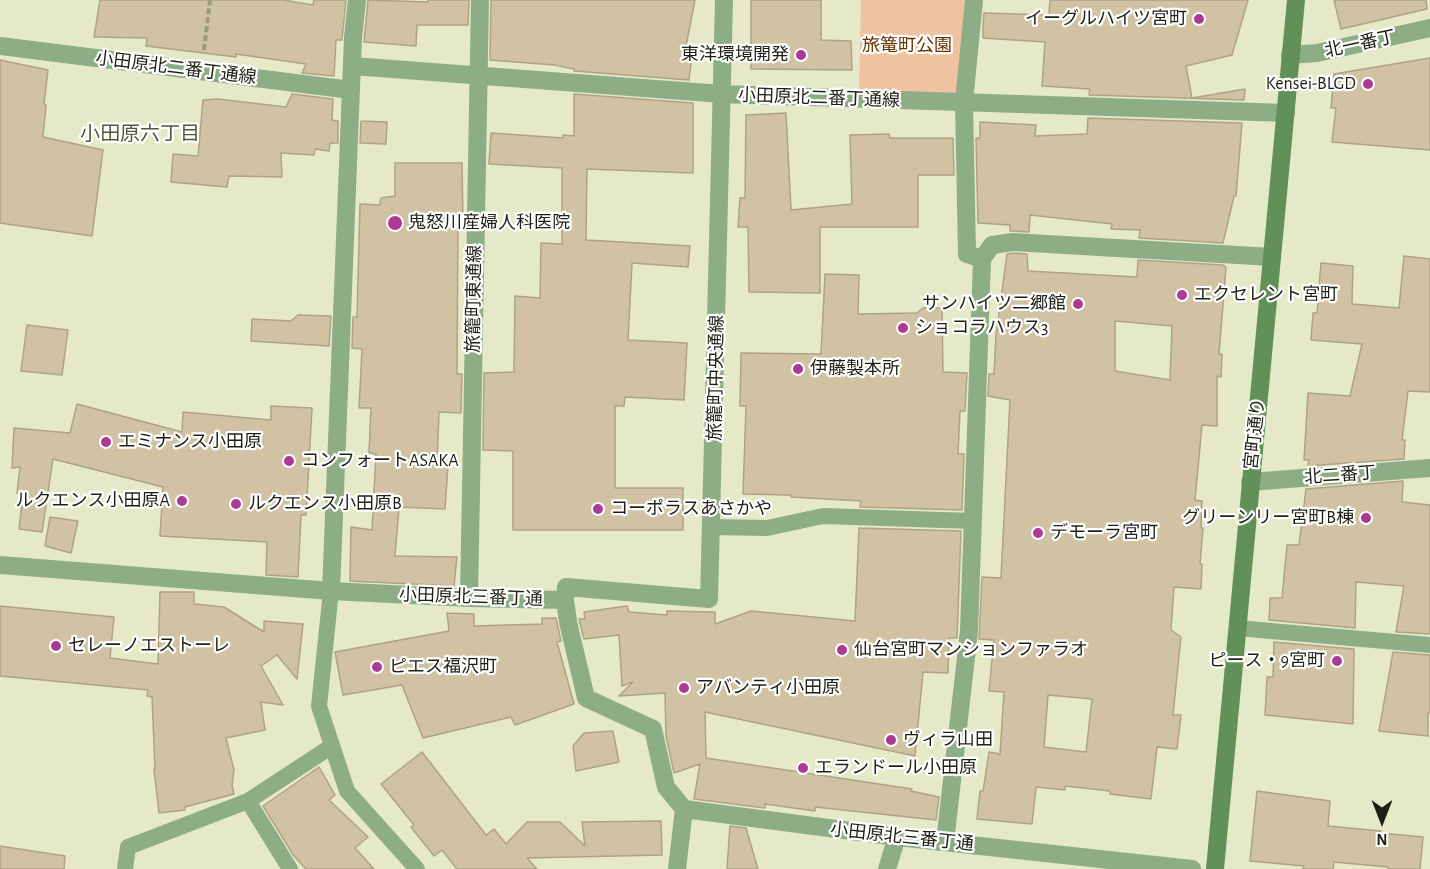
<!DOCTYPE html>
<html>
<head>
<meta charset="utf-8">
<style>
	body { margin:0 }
	#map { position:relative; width:1430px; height:869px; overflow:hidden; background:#e5e9c8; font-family:"Alegreya Sans",sans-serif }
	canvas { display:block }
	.north { position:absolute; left:1352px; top:791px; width:60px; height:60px; -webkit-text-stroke:4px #fff; paint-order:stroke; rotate:180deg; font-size:16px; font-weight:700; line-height:24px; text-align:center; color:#1f2014 }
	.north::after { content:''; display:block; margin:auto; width:21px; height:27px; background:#1f2014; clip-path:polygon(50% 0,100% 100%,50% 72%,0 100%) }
</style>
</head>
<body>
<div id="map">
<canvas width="1430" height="869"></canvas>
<div class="north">N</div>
</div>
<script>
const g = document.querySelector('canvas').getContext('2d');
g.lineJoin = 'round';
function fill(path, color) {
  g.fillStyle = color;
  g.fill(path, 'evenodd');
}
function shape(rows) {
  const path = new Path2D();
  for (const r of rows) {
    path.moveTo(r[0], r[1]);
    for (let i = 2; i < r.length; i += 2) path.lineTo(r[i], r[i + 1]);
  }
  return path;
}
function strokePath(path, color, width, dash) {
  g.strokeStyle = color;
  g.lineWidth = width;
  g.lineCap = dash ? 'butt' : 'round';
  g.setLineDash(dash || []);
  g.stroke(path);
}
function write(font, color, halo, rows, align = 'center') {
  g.font = font + ' "Alegreya Sans","Noto Sans JP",sans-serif';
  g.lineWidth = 4.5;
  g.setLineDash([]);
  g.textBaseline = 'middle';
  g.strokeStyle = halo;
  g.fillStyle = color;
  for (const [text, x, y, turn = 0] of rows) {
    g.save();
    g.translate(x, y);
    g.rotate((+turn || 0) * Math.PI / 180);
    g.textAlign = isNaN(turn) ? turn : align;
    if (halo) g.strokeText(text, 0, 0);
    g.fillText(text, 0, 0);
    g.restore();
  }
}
fill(shape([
	[861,0,967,0,961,94,859,91]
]), '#efc2a1');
const building = shape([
	[100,0,283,0,313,5,314,0,346,0,342,40,336,40,334,76,302,73,306,64,236,54,236,57,146,46,147,38,94,37,100,0],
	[368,0,428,2,428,0,469,0,468,25,417,25,416,46,364,42,368,0],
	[491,0,695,0,686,46,693,47,689,80,574,71,574,69,554,65,490,60,491,0],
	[751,0,821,0,821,40,851,41,852,70,751,69,751,0],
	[1050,0,1248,0,1232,55,1186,66,1192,98,1245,89,1244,100,1089,95,1090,89,1042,86,1045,42,983,38,983,25,984,13,1049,15,1050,0],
	[1334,0,1426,0,1427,9,1341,29,1334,0],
	[1430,58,1430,150,1332,142,1336,108,1331,108,1334,74,1430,58],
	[0,60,48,70,44,104,46,105,43,137,103,150,92,236,0,223,0,60],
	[292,94,333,99,332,120,338,121,338,143,330,143,329,151,315,149,314,155,281,153,282,177,229,176,227,187,171,182,173,154,198,156,203,100,218,99,286,107,292,94],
	[574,94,693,103,693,173,587,169,586,240,690,246,688,267,632,263,628,340,687,343,684,400,625,397,624,406,615,406,615,488,683,488,683,530,513,530,513,451,483,450,484,373,514,372,515,296,540,298,541,243,562,244,562,168,489,164,491,133,563,138,563,135,574,136,574,94],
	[786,113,791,210,852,204,850,135,889,134,890,138,953,138,954,175,918,175,918,227,820,227,820,293,749,292,748,227,738,227,740,198,745,198,746,115,786,113],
	[1088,118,1242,123,1236,196,1234,196,1223,243,1139,238,1140,230,1111,229,1112,224,1030,215,1029,232,1010,231,1010,225,978,223,976,138,980,138,980,122,1036,125,1035,136,1087,134,1088,118],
	[361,121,387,122,386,144,360,143,361,121],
	[395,163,462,163,463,223,458,223,457,374,462,374,461,413,439,412,437,464,448,465,445,509,399,507,395,556,457,557,454,586,350,581,351,527,372,530,376,454,369,453,371,408,359,408,362,349,352,348,353,317,357,317,360,204,380,205,381,198,395,196,395,163],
	[1013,253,1027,254,1028,271,1137,277,1138,260,1223,265,1226,267,1219,354,1222,354,1221,377,1217,376,1217,426,1202,425,1195,500,1202,501,1201,528,1203,528,1200,564,1202,564,1201,589,1174,587,1171,630,1181,637,1173,715,1181,715,1177,749,1157,747,1151,799,1110,794,1110,791,1065,786,1065,790,1036,787,1032,824,977,819,980,791,983,791,989,752,1000,754,1004,692,989,691,994,640,979,639,982,577,1001,578,1010,400,988,396,989,374,994,374,996,335,1007,254,1013,253],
	[1115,321,1172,326,1170,380,1115,371,1115,321],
	[1048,695,1092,699,1086,752,1044,747,1048,695],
	[1404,256,1430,259,1430,392,1408,391,1402,440,1405,440,1404,459,1308,466,1309,460,1304,460,1308,393,1350,396,1362,344,1311,340,1313,313,1317,313,1321,263,1353,266,1352,304,1399,308,1404,256],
	[825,274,859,275,858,314,917,313,923,308,942,308,943,372,967,373,965,411,960,411,958,454,964,454,962,510,860,507,861,501,791,497,791,495,743,494,746,406,740,406,741,353,821,354,825,274],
	[298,315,331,316,329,346,251,341,252,319,291,321,298,315],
	[27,325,68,330,62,375,21,371,27,325],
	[77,404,182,432,183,412,271,420,271,406,312,408,306,515,301,515,298,577,266,575,267,542,160,536,163,487,53,459,42,532,19,529,23,495,17,493,20,467,12,468,14,428,70,433,77,404],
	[1403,481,1402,502,1430,505,1430,634,1396,632,1404,586,1356,582,1355,628,1269,620,1270,598,1282,598,1287,545,1299,545,1306,489,1403,481],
	[50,517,78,521,71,553,45,546,50,517],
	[859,528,961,531,957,638,949,638,948,673,923,672,915,756,705,712,706,758,912,789,911,791,939,797,936,820,815,807,815,811,765,804,765,808,694,799,700,764,674,773,666,736,665,693,619,696,633,682,622,686,619,635,584,639,579,619,585,619,584,612,627,606,629,612,667,615,667,611,715,612,715,624,751,611,855,621,859,528],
	[160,592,194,592,194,604,224,607,264,632,264,621,303,624,297,679,277,655,261,666,283,705,261,702,265,730,226,738,234,770,232,785,234,794,185,807,185,810,159,813,154,769,155,769,152,697,147,696,148,690,0,676,0,606,114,617,110,658,158,664,160,592],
	[447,613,474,614,474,626,542,624,542,618,556,618,561,641,557,642,574,704,515,725,511,717,423,738,402,685,343,695,335,652,449,631,447,613],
	[1274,642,1354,649,1353,724,1265,715,1267,677,1273,677,1274,642],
	[1393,652,1430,655,1430,713,1428,713,1428,736,1379,731,1393,652],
	[613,731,619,762,576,771,573,746,584,733,613,731],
	[422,752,486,835,494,829,506,844,527,822,560,822,585,846,582,822,661,821,662,855,527,858,537,869,457,869,442,850,434,856,411,827,414,825,381,784,422,752],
	[319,767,335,795,329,800,368,837,355,848,374,869,306,869,294,856,263,806,319,767],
	[1257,791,1330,801,1328,826,1381,831,1380,833,1423,837,1420,869,1388,869,1388,867,1334,862,1333,869,1303,869,1304,866,1250,861,1257,791],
	[730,826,746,828,758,869,727,869,730,826],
	[0,846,65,856,64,869,0,869,0,846]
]);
fill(building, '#d0c2a3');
strokePath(building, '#b0a284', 1.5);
strokePath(shape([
	[204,50,210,0]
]), '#999c83', 4, [6, 3]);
strokePath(shape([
	[712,527,767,528,823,516,973,521],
	[331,591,319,706,347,791,417,869],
	[1237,628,1430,645],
	[248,801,290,869],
	[125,869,128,847,248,801,332,746]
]), '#8dad87', 16);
strokePath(shape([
	[724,0,709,599,566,587,565,600,568,622,586,698,653,729,666,787,684,809,897,837,1192,869],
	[974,0,964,102,967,254,982,259],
	[0,46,351,90],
	[1290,55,1317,53,1430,28],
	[353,66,722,94,1286,113],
	[1250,482,1430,468],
	[0,565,331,591,469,598,565,600],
	[331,591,353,38,357,0],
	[469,598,480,0],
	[945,842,969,631,982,259,992,245,1013,242,1272,257],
	[677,869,684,809],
	[887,869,897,837]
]), '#8dad87', 18);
strokePath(shape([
	[1215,869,1296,0]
]), '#619058', 18);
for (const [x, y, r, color] of [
	[1199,19,6,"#ac3a95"],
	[801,55,6,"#ac3a95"],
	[1368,84,6,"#ac3a95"],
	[395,223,8,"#ac3a95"],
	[1182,295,6,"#ac3a95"],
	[1078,304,6,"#ac3a95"],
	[903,328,6,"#ac3a95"],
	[798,369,6,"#ac3a95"],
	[106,442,6,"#ac3a95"],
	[289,461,6,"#ac3a95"],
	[182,501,6,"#ac3a95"],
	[236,504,6,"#ac3a95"],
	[598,509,6,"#ac3a95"],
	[1366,518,6,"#ac3a95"],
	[1038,533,6,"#ac3a95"],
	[56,646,6,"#ac3a95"],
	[842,650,6,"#ac3a95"],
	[1337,661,6,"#ac3a95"],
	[377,667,6,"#ac3a95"],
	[684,688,6,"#ac3a95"],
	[891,740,6,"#ac3a95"],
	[803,768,6,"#ac3a95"]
]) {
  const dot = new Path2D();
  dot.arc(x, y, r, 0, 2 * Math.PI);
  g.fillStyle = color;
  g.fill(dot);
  strokePath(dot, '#fff', 2);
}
write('18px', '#1f2014', '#fff', [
	["イーグルハイツ宮町",1187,19,"right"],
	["東洋環境開発",789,55,"right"],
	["Kensei-BLGD",1356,84,"right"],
	["鬼怒川産婦人科医院",408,223],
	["エクセレント宮町",1194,295],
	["サンハイツ二郷館",1066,304,"right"],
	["ショコラハウス3",915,328],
	["伊藤製本所",810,369],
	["エミナンス小田原",118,442],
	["コンフォートASAKA",301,461],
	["ルクエンス小田原A",170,501,"right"],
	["ルクエンス小田原B",248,504],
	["コーポラスあさかや",610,509],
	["グリーンリー宮町B棟",1354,518,"right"],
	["デモーラ宮町",1050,533],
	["セレーノエストーレ",68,646],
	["仙台宮町マンションファラオ",854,650],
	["ピース・9宮町",1325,661,"right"],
	["ピエス福沢町",389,667],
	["アバンティ小田原",696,688],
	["ヴィラ山田",903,740],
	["エランドール小田原",815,768]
], 'left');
write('18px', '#1f2014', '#fff', [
	["北一番丁",1360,44,-12],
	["小田原北二番丁通線",176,68,7],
	["小田原北二番丁通線",819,98,2],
	["旅籠町東通線",474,299,-89],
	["旅籠町中央通線",716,378,-89],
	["宮町通り",1255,434,-84],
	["北二番丁",1340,475,-4],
	["小田原北三番丁通",471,597,2],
	["小田原北三番丁通",902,837,6]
]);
write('18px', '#643300', '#fff', [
	["旅篭町公園",907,46]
]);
write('20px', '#54573a', '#fff', [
	["小田原六丁目",140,134]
]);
</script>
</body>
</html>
